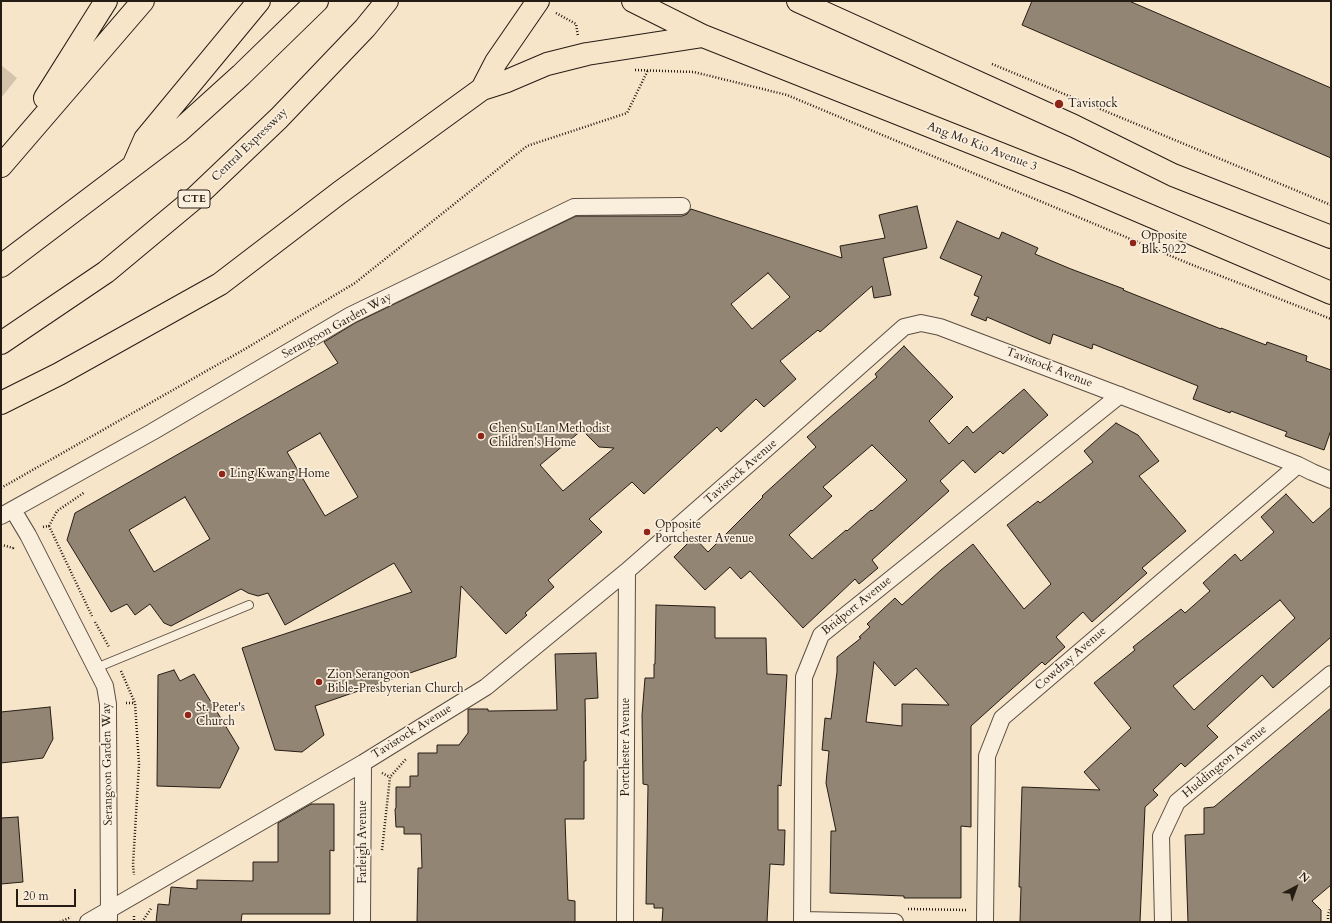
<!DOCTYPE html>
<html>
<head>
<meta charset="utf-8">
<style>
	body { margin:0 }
	#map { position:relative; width:1332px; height:923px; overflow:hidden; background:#f7e5ca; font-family:Cardo,serif }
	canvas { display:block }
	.frame { position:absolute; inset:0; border:2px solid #251c14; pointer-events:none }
	.north { position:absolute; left:1276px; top:867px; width:40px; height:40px; -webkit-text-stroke:3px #faeedd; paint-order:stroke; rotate:41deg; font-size:11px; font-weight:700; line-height:16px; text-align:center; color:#251c14 }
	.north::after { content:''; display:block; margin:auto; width:14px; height:18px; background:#251c14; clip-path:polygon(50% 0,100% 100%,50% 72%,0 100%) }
	.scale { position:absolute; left:16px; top:889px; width:60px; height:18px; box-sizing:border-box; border:2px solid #251c14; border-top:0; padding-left:5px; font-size:12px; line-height:14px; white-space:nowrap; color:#251c14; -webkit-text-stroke:3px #faeedd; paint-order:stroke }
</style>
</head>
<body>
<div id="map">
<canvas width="1332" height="923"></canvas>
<div class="frame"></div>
<div class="north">N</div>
<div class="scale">20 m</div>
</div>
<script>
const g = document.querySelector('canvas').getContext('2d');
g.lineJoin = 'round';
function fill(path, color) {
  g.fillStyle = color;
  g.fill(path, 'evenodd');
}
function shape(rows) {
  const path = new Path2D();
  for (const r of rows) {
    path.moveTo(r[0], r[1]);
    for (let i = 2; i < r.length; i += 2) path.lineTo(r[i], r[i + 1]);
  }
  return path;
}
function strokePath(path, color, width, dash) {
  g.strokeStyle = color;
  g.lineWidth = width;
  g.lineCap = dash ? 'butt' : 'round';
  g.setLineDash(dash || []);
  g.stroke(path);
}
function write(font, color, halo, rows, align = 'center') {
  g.font = font + ' Cardo,serif';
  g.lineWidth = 3.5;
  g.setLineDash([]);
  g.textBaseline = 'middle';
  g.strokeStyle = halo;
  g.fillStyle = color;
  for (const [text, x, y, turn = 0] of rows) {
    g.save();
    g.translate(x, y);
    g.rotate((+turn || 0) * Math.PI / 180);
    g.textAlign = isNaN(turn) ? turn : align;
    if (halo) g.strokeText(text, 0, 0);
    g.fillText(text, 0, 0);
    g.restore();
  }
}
fill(shape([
	[1,65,17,78,1,98]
]), '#d3c3ab');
const building = shape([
	[1032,1,1129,1,1331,88,1331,158,1022,25,1032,1],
	[917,206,927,248,883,258,891,295,874,298,872,286,820,332,818,330,780,361,796,379,764,407,756,399,721,432,717,427,644,494,632,482,589,519,602,532,548,580,554,587,525,613,527,615,506,634,461,586,456,657,315,706,324,735,302,752,275,750,242,648,412,592,394,563,285,625,268,593,258,596,248,593,241,589,171,626,164,623,150,604,135,615,127,604,111,612,67,540,75,513,338,363,324,342,355,323,576,216,682,216,687,214,691,209,842,258,840,246,885,238,879,215,917,206],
	[768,273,790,297,752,329,731,304,768,273],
	[582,430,599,447,614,448,563,491,540,465,582,430],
	[320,433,358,497,325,516,287,452,320,433],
	[185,497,210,539,154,572,129,530,185,497],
	[957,221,999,239,1002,232,1038,248,1035,254,1071,269,1124,289,1123,290,1221,329,1221,328,1266,345,1267,342,1307,356,1306,361,1331,370,1331,430,1324,450,1285,436,1287,432,1231,411,1230,413,1193,399,1198,386,1093,344,1092,349,1053,334,1050,344,987,317,986,321,971,315,979,297,974,295,982,276,940,258,957,221],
	[904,346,953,397,929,421,949,444,967,426,973,433,1024,389,1048,415,1003,454,1000,451,975,473,963,460,940,481,949,491,872,560,878,568,859,584,855,579,803,628,750,571,741,579,730,567,705,590,674,557,694,537,708,552,763,497,762,496,816,447,807,437,877,377,875,374,904,346],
	[872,445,907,480,872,511,871,510,847,531,846,530,812,559,789,535,832,496,823,487,872,445],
	[1116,423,1138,435,1159,461,1139,476,1186,531,1142,568,1147,573,1092,622,1083,612,1056,637,1065,647,1045,665,1042,662,971,726,971,827,961,826,961,898,904,898,904,896,830,893,831,831,836,831,826,783,829,751,822,750,825,718,831,719,837,672,837,657,861,638,859,637,870,627,867,624,895,598,902,605,941,570,973,544,1024,609,1051,584,1007,525,1038,501,1040,503,1093,462,1084,451,1116,423],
	[874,662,895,686,916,668,949,705,902,704,902,726,866,722,874,662],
	[1286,494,1313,523,1331,507,1331,637,1273,688,1262,675,1207,726,1218,737,1185,767,1181,763,1153,790,1158,795,1145,807,1140,922,1020,922,1021,887,1019,887,1022,787,1100,790,1084,772,1131,728,1094,683,1135,650,1133,647,1181,609,1185,613,1210,591,1203,583,1235,554,1241,561,1274,532,1261,517,1286,494],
	[1280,600,1295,618,1194,710,1173,686,1280,600],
	[656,605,715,607,715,638,766,638,767,674,787,675,781,786,778,785,778,830,785,830,784,865,770,864,767,922,662,922,663,908,654,908,654,904,646,904,648,785,643,784,642,715,645,678,654,678,654,664,655,664,656,605],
	[596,653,598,698,585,699,586,761,584,761,584,819,565,819,568,900,575,901,575,922,417,922,418,868,422,868,421,834,404,834,404,827,396,827,395,809,396,808,396,787,410,787,410,776,418,776,418,753,437,753,437,745,459,745,468,733,468,709,488,709,488,711,557,710,555,654,596,653],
	[174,670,180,681,194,674,239,748,220,788,157,786,158,675,174,670],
	[50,707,53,739,43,758,1,763,1,712,50,707],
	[1331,708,1331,885,1312,901,1321,910,1321,922,1188,922,1185,835,1204,834,1204,808,1214,807,1331,708],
	[311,804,334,804,334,851,330,850,330,914,242,914,241,922,156,922,158,904,169,905,171,887,197,889,197,880,253,881,253,862,278,862,278,823,311,804],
	[18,817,23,882,1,884,1,818,18,817]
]);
fill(building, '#928573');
strokePath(building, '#251c14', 1);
const lane = shape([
	[96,668,249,605]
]);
const street = shape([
	[13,510,28,535,105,686,108,704,109,919],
	[1,516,152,432,351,315,574,207,682,206],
	[802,920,895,922],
	[88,922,363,763,486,687,627,571,773,443,904,327,921,323,940,327,1132,400,1298,465,1312,472,1331,480],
	[362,922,363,763],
	[625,922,627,571],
	[802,922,804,677,821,635,1120,395],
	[985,922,987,756,1002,718,1298,465],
	[1163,922,1161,836,1177,802,1331,674]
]);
const highway = shape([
	[633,1,703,36,1071,182,1331,293],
	[798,1,1074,126,1173,175,1331,237],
	[482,89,496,62,538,1],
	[45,98,106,1],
	[134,164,145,139,259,1],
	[1,166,143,1],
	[1,266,178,132,241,75,317,1],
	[1,343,106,272,196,197,279,118,365,28,387,1],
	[1,403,59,374,220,284,339,193,482,89,507,81,547,64,587,54,703,36]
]);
strokePath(lane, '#5a4e42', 10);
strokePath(street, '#5a4e42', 18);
strokePath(highway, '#251c14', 24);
strokePath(shape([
	[556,13,576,24,578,36],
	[992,64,1331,205],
	[635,70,694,72,787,95,1190,264,1331,319],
	[1,488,245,349,355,283,527,146,627,113,648,70],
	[49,526,92,616],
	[43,527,49,526,57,511,85,492],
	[1,545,2,545,13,548,13,546],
	[95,622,109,647],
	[121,671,135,703,139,764,133,865,134,875],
	[126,703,135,703],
	[382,773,390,777],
	[382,850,390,777,406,759],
	[908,909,967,910],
	[134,916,134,922],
	[60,922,71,917],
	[142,922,152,907],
	[1328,922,1328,914,1331,907]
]), '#251c14', 2.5, [1, 2]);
strokePath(lane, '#faeedd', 8);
strokePath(street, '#faeedd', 16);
strokePath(highway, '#f7e5ca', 22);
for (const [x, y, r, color] of [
	[1059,104,5,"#8f2418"],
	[1133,243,4,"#8f2418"],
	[481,436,4,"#8f2418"],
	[222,474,4,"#8f2418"],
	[647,532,4,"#8f2418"],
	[319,682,4,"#8f2418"],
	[188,715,4,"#8f2418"]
]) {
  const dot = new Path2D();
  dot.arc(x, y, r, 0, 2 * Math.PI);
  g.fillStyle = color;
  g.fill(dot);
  strokePath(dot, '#faeedd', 1.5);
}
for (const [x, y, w] of [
	[194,199,32]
]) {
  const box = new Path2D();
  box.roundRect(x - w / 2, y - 9, w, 18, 3);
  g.fillStyle = '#faeedd';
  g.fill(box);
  strokePath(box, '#251c14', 1);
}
write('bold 11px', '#251c14', null, [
	["CTE",194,199]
]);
write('12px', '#251c14', '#faeedd', [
	["Tavistock",1068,104],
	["Opposite",1141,236],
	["Blk 5022",1141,250],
	["Chen Su Lan Methodist",489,429],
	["Children's Home",489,443],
	["Ling Kwang Home",230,474],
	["Opposite",655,525],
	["Portchester Avenue",655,539],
	["Zion Serangoon",327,675],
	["Bible-Presbyterian Church",327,689],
	["St. Peter's",196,708],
	["Church",196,722]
], 'left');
write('12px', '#251c14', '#faeedd', [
	["Central Expressway",250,145,-44],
	["Ang Mo Kio Avenue 3",982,147,21],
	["Serangoon Garden Way",337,326,-29],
	["Tavistock Avenue",1049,368,21],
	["Tavistock Avenue",741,472,-41],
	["Bridport Avenue",857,606,-39],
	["Cowdray Avenue",1071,659,-41],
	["Tavistock Avenue",412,732,-32],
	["Portchester Avenue",626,747,-90],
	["Huddington Avenue",1225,762,-40],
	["Serangoon Garden Way",108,764,-91],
	["Farleigh Avenue",363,842,-90]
]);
</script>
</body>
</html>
